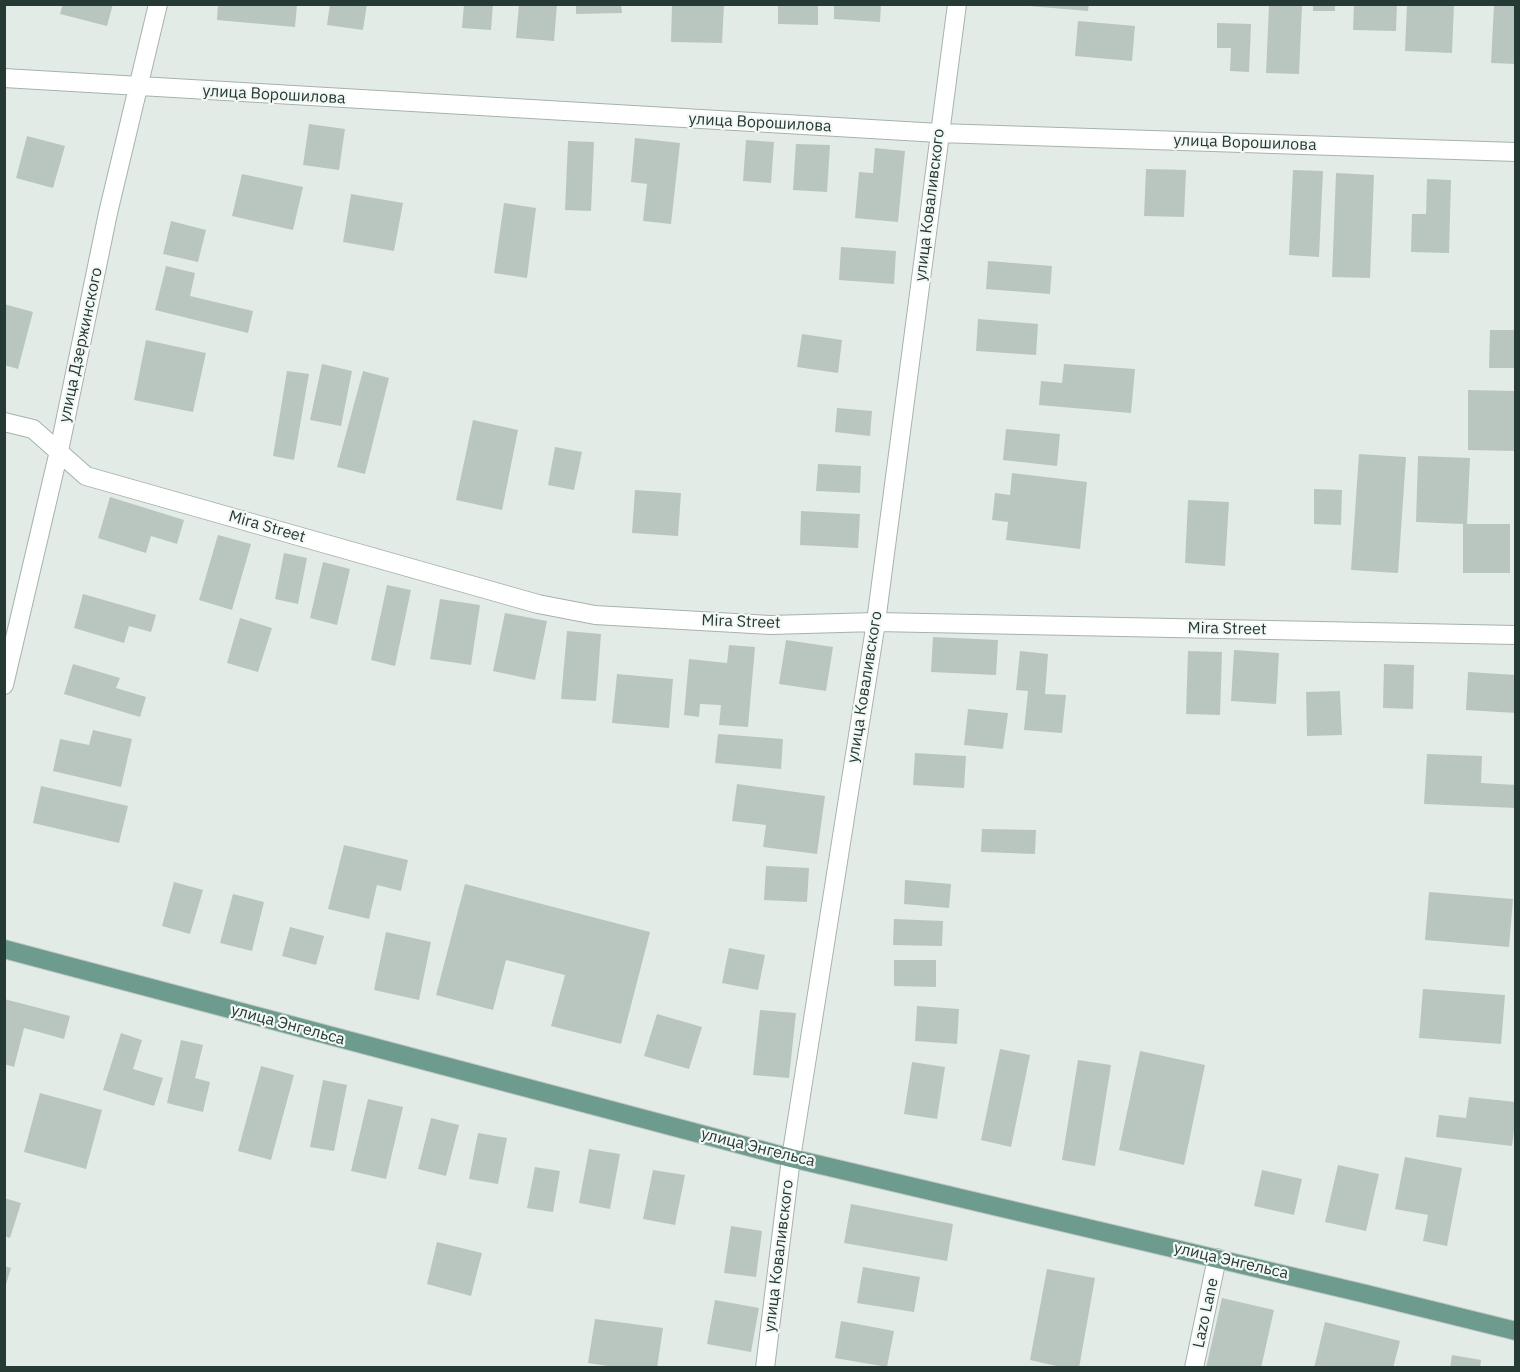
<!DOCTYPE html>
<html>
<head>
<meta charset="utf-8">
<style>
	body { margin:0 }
	#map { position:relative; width:1520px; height:1372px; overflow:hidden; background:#e3ebe7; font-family:"IBM Plex Sans",sans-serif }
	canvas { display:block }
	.frame { position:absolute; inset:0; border:6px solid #253a34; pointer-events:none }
</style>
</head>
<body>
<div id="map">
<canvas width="1520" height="1372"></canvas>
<div class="frame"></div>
</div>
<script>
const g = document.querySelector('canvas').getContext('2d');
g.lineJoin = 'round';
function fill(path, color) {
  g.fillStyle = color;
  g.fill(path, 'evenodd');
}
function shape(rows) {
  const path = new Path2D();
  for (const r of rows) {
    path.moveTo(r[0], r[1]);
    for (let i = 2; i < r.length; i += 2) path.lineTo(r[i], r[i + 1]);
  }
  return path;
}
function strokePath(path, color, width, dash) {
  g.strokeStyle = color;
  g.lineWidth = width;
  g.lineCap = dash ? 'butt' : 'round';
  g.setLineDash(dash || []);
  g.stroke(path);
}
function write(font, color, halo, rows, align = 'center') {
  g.font = font + ' "IBM Plex Sans",sans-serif';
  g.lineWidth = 4.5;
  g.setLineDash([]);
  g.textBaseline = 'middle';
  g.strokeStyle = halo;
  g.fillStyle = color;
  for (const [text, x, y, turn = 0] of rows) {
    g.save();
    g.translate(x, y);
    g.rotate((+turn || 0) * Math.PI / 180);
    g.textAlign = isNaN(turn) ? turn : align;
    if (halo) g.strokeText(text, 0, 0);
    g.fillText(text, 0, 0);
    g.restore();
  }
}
fill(shape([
	[63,4,113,4,107,26,60,14],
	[330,4,367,4,363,30,327,25],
	[464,4,493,4,491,30,462,28],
	[519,4,557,4,554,41,516,38],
	[576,4,621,4,622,13,576,14],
	[672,4,724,4,722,43,671,42],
	[778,4,818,4,818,25,778,24],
	[834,4,881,4,880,22,834,19],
	[1029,4,1089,4,1088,11,1029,6],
	[1313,4,1335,4,1335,11,1313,11],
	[1354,4,1397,4,1396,31,1353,30],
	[1407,4,1454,4,1452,53,1405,51],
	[218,5,297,5,295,27,217,20],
	[1269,5,1302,6,1299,74,1266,73],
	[1494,5,1516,6,1516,64,1491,63],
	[1078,21,1135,26,1132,61,1075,56],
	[1217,23,1251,24,1249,72,1230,71,1231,48,1217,48],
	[309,124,345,129,339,170,303,165],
	[27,136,65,146,53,188,16,178],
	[635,138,680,143,671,224,643,221,647,184,631,182],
	[746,140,774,142,771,183,743,181],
	[568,141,594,142,591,211,565,210],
	[796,144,830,145,827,192,793,190],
	[875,148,905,151,898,222,855,218,859,172,873,173],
	[1146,169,1186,170,1184,217,1144,216],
	[1293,170,1323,171,1319,257,1289,255],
	[1336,173,1374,175,1370,278,1332,277],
	[242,174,303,187,293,230,232,216],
	[1427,179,1451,180,1449,253,1411,252,1412,214,1426,214],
	[351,194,403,203,394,251,343,242],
	[504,203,536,208,527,278,494,273],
	[171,221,206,230,198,262,163,254],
	[841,247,896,251,894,284,839,280],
	[988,261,1052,266,1050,294,986,289],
	[166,266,195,273,190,296,253,311,248,333,155,310],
	[4,304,33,312,18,369,4,365],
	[978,319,1038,324,1036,355,976,351],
	[1490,330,1516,330,1516,368,1489,368],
	[802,334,842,340,838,373,797,367],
	[146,340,206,353,193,412,134,400],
	[322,364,352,371,341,426,310,420],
	[1064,364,1135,369,1131,413,1039,405,1041,381,1062,383],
	[287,371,309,374,294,460,273,456],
	[363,371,389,378,365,474,337,467],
	[1468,390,1516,391,1516,451,1468,450],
	[837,408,872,411,870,436,835,432],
	[473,420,518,430,502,510,456,500],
	[1006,429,1060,434,1057,466,1003,460],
	[555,447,582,452,574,490,548,485],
	[1359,454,1406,457,1398,573,1351,570],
	[1418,456,1470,458,1467,524,1510,524,1510,573,1463,573,1463,524,1416,522],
	[818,464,861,466,860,493,816,491],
	[1012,473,1087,482,1080,549,1006,540,1008,522,992,520,995,493,1010,495],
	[1314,489,1342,490,1341,525,1314,524],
	[635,490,681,493,678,536,632,533],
	[110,497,184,520,177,544,151,536,146,553,98,538],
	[1188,500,1229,502,1225,566,1185,563],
	[801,511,860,514,858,548,800,545],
	[218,535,251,544,232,610,199,600],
	[284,553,307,558,298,604,275,599],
	[323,562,350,569,337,625,310,618],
	[387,585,411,590,395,666,371,660],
	[83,594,156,615,151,632,129,626,124,643,74,628],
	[440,599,480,605,471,665,430,659],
	[505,613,547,621,535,680,493,671],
	[240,618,272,628,258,672,227,663],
	[567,631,601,634,596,701,561,699],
	[933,637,998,640,996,675,931,672],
	[786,640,833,647,826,691,779,684],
	[729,645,755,647,748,727,719,725,721,705,700,704,699,717,684,715,689,659,727,663],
	[1234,650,1279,653,1276,704,1231,701],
	[1020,651,1048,654,1045,694,1066,695,1062,733,1024,730,1028,691,1016,690],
	[1188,651,1222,652,1220,715,1186,714],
	[73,664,120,678,116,688,146,697,140,717,64,694],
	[1384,664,1414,665,1413,709,1383,708],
	[1468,672,1516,675,1516,713,1466,710],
	[617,674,673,679,669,728,612,723],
	[1340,691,1342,735,1307,736,1306,692],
	[968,709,1008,713,1003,749,964,745],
	[93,730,132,739,121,787,53,771,60,739,89,745],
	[718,734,783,739,781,769,715,763],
	[915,753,966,756,964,788,913,785],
	[1427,754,1482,756,1481,783,1516,785,1516,808,1424,804],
	[737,784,825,796,817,854,763,847,766,825,732,821],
	[41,786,128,806,119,843,33,823],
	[982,829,1036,830,1035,854,981,852],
	[344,845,408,860,401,891,377,885,369,919,328,909],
	[766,866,809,868,807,902,764,900],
	[905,880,951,884,949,908,904,904],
	[174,882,203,890,190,934,162,926],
	[465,884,650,932,621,1044,551,1026,565,975,506,960,493,1010,436,995],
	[1429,892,1513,899,1509,947,1425,940],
	[233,894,264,902,252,951,220,943],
	[894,919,943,921,942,946,893,945],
	[290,927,324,936,316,965,282,956],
	[386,932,431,942,419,1000,374,990],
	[729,948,765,955,758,990,722,983],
	[894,960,936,960,936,987,894,986],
	[1423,989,1505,995,1501,1044,1419,1038],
	[4,999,70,1016,64,1039,24,1028,14,1067,4,1064],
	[917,1006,959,1009,957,1044,915,1041],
	[760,1010,796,1013,789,1078,753,1075],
	[657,1014,702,1027,689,1069,644,1056],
	[121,1033,142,1040,133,1069,163,1078,154,1106,103,1090],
	[181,1040,203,1045,195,1078,210,1082,203,1112,167,1103],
	[1000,1049,1030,1055,1011,1147,981,1140],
	[1140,1051,1205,1065,1184,1165,1119,1150],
	[1078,1060,1111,1065,1095,1166,1062,1160],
	[912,1062,945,1067,937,1119,904,1114],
	[261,1066,294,1075,271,1160,238,1151],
	[323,1080,347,1085,334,1151,310,1147],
	[40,1093,102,1110,86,1169,24,1152],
	[1469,1097,1516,1102,1516,1116,1512,1146,1436,1137,1439,1115,1466,1118],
	[368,1099,403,1107,386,1179,351,1171],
	[431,1118,459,1125,446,1176,418,1169],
	[478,1133,507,1138,498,1184,469,1179],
	[589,1149,620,1154,610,1209,579,1203],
	[1405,1157,1462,1168,1447,1246,1423,1241,1428,1215,1395,1209],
	[1338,1165,1379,1174,1366,1231,1325,1222],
	[535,1167,560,1171,553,1212,527,1208],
	[653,1170,685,1175,675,1225,643,1219],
	[1262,1170,1302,1179,1294,1215,1254,1206],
	[4,1198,21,1203,10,1238,4,1236],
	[851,1204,953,1224,947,1261,844,1243],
	[731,1226,762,1231,756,1277,724,1273],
	[437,1242,482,1253,471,1296,427,1284],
	[4,1266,11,1268,5,1288,4,1288],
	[863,1267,920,1277,914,1312,857,1303],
	[1047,1269,1095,1278,1079,1368,1065,1368,1030,1360],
	[1222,1298,1274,1310,1261,1368,1206,1368],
	[715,1300,759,1308,751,1352,707,1344],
	[595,1319,663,1328,657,1368,621,1368,588,1363],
	[841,1321,894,1331,887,1367,835,1358],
	[1325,1322,1400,1341,1393,1368,1314,1368],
	[1452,1355,1481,1360,1480,1368,1450,1368]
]), '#b9c6c0');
const minor = shape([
	[4,78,939,133,1516,152],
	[4,422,33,429,86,476,538,604,595,615,770,625,876,622,1516,635],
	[4,685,59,451,108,213,158,4],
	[765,1368,791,1158,876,622,957,4],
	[1194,1368,1217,1258]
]);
const major = shape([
	[4,949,791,1158,1366,1294,1516,1331]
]);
strokePath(minor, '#a6b2ae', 20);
strokePath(major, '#c2c8c6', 20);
strokePath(minor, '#fff', 18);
strokePath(major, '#6d9b8d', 18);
write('16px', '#253a34', '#f3f8f5', [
	["улица Ворошилова",274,95,3],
	["улица Ворошилова",760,123,3],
	["улица Ворошилова",1245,143,2],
	["улица Коваливского",930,205,-83],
	["улица Дзержинского",81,345,-78],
	["Mira Street",267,527,16],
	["Mira Street",741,622,2],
	["Mira Street",1227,629,1],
	["улица Коваливского",865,687,-81],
	["улица Энгельса",288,1025,15],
	["улица Энгельса",758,1148,14],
	["улица Коваливского",779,1256,-83],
	["улица Энгельса",1231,1261,13],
	["Lazo Lane",1206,1313,-78]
]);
</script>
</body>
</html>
